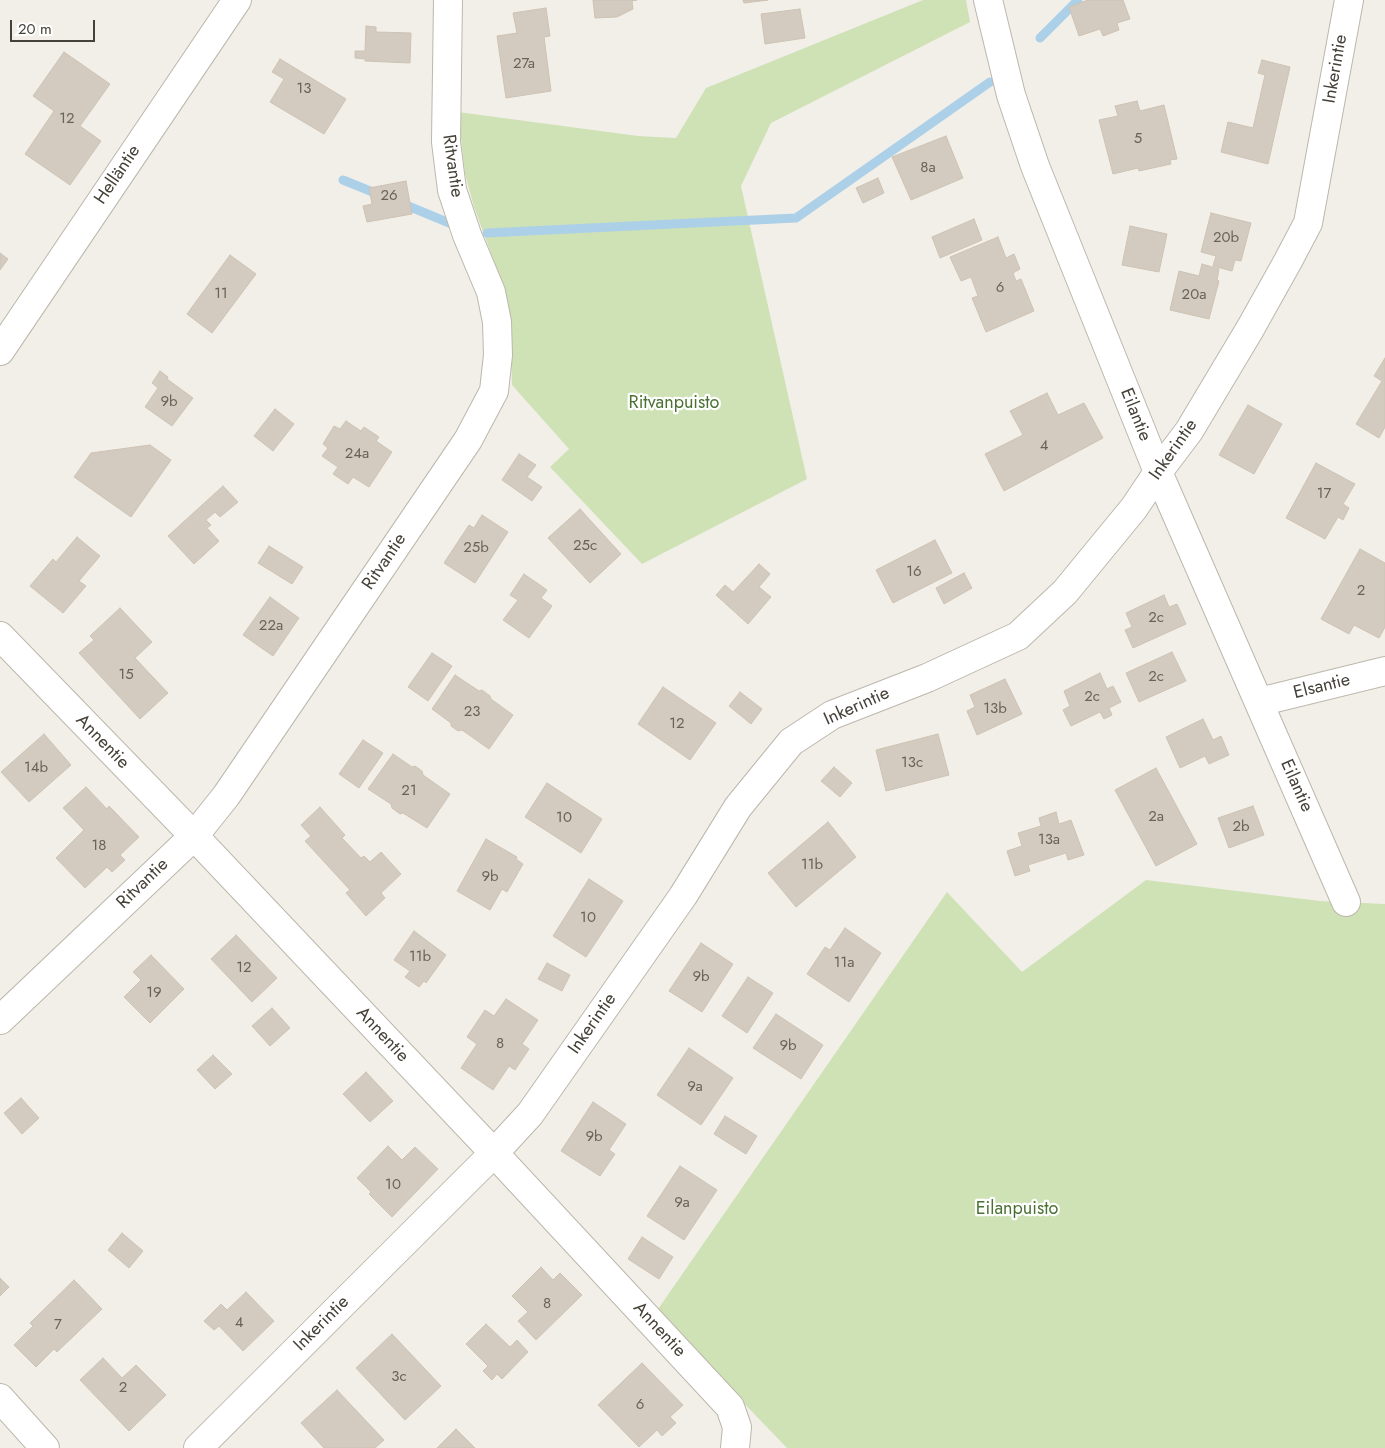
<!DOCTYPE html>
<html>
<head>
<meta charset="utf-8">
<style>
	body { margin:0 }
	#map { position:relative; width:1385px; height:1448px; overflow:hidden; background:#f2efe9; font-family:Jost,sans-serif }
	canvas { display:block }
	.scale { position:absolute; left:10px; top:20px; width:85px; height:22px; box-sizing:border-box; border:2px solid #454038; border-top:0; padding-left:6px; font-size:15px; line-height:18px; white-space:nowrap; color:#454038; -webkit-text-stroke:4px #fff; paint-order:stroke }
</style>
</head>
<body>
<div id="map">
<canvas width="1385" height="1448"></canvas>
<div class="scale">20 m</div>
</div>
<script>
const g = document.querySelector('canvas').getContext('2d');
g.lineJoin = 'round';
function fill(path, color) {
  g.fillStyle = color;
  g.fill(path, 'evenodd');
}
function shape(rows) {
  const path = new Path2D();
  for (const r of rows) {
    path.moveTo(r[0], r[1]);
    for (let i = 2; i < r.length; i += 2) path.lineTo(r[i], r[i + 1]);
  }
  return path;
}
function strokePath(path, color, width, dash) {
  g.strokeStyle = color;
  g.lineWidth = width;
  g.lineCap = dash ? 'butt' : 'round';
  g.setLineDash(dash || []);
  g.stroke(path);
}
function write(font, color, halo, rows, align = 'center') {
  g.font = font + ' Jost,sans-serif';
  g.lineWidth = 4.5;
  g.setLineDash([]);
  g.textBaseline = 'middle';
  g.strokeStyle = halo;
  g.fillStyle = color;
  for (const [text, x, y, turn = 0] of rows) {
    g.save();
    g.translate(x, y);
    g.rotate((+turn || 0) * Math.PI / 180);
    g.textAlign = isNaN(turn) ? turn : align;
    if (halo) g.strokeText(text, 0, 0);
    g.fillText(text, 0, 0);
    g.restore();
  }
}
fill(shape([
	[923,0,966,0,970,22,771,123,741,186,807,479,642,564,550,467,569,449,512,385,511,343,507,297,474,207,465,174,458,112,638,136,676,138,706,88],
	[1146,880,1320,901,1385,904,1385,1448,787,1448,656,1312,947,892,1022,972]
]), '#cfe2b6');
strokePath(shape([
	[1040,38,1078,0],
	[343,180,380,195],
	[401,203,454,225],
	[487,233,796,218,990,82]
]), '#acd0e8', 9);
const building = shape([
	[593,0,637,0,632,1,633,9,617,17,595,18,593,0],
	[743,0,768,0,744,3,743,0],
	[1088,0,1123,0,1130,19,1117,23,1119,30,1103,36,1100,29,1079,36,1069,7,1088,0],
	[546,8,550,36,544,37,551,91,506,98,497,36,517,33,513,13,546,8],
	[800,9,805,38,765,44,761,14,800,9],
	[366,26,376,27,376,32,411,33,410,63,365,61,365,59,355,58,355,51,365,51,366,26],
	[64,52,110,84,80,126,101,141,70,185,25,154,54,111,33,96,64,52],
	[280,59,346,99,324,134,270,102,284,79,272,72,280,59],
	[1262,60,1290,67,1268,164,1221,152,1228,122,1253,128,1265,75,1258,73,1262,60],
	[1137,101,1140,111,1164,105,1177,159,1170,160,1171,164,1139,171,1138,168,1113,174,1099,120,1118,116,1115,106,1137,101],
	[946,136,963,178,911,200,892,157,946,136],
	[878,178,884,193,863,203,856,188,878,178],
	[406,181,412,214,367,222,363,206,372,204,369,188,406,181],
	[1211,213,1251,223,1241,261,1235,260,1232,271,1213,266,1216,256,1201,252,1211,213],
	[974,219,982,240,940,258,932,237,974,219],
	[1130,226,1167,234,1159,272,1122,265,1130,226],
	[998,237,1006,258,1014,254,1020,269,1013,273,1016,281,1021,279,1034,311,986,332,972,298,978,296,971,277,961,281,950,257,998,237],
	[0,253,8,259,0,270,0,253],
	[230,255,256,274,212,333,187,314,230,255],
	[1202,264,1219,269,1217,280,1219,281,1209,319,1170,310,1179,271,1199,276,1202,264],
	[1385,358,1385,427,1379,438,1356,424,1382,381,1374,376,1385,358],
	[160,371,168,377,167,379,193,398,172,426,145,407,158,388,152,383,160,371],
	[1047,393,1058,415,1084,403,1103,438,1004,491,985,454,1023,435,1010,411,1047,393],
	[1248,405,1282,424,1254,474,1219,455,1248,405],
	[275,409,294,424,273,451,254,436,275,409],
	[346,421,361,431,364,427,379,437,376,441,392,452,369,487,353,477,348,484,333,474,338,467,322,456,328,448,323,444,334,426,340,429,346,421],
	[150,445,171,460,131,517,74,477,91,453,150,445],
	[519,454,536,465,527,477,542,487,532,501,502,480,519,454],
	[1316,463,1355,484,1343,504,1349,508,1343,520,1338,517,1325,539,1286,518,1316,463],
	[223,486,238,502,220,517,215,512,206,520,211,525,207,528,219,541,194,564,168,536,223,486],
	[580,509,621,554,590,583,548,538,580,509],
	[482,515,508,532,475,583,444,563,469,525,474,528,482,515],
	[77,537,100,556,79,581,86,586,63,613,30,586,53,559,56,562,77,537],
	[935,540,952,573,893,603,876,570,935,540],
	[269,546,303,567,292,584,258,563,269,546],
	[1360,549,1385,563,1385,627,1379,638,1354,625,1349,634,1321,619,1360,549],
	[759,564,770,574,759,587,771,597,748,624,716,595,725,585,733,592,759,564],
	[964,573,972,588,944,604,936,588,964,573],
	[524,574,547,590,541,598,552,606,529,638,503,620,518,600,510,595,524,574],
	[1164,595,1169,607,1177,604,1186,624,1133,648,1125,630,1132,627,1126,613,1164,595],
	[270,597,299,618,273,656,243,635,270,597],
	[120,608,152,642,135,658,168,693,140,719,79,653,94,640,90,636,120,608],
	[1172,652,1186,681,1139,702,1126,673,1172,652],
	[432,653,452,666,428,701,408,687,432,653],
	[1100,673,1107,689,1113,686,1121,702,1109,708,1112,715,1104,719,1100,712,1071,726,1063,710,1070,706,1064,691,1100,673],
	[455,675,479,691,482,690,490,696,491,699,513,715,489,749,462,730,458,731,451,726,451,723,432,709,455,675],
	[1005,679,1022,714,977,735,967,711,975,707,970,695,1005,679],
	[663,687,716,723,690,760,638,724,663,687],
	[740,692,762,709,751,724,729,706,740,692],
	[1203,719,1213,740,1221,736,1229,755,1209,764,1205,756,1180,768,1166,737,1203,719],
	[44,734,71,765,29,802,1,772,44,734],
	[938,734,949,775,886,791,876,750,938,734],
	[363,740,383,753,359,788,339,774,363,740],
	[393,754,412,767,415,766,422,771,423,775,450,794,427,828,403,813,400,814,392,808,391,804,368,789,393,754],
	[834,767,852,783,840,797,821,781,834,767],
	[1156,768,1197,844,1156,866,1115,790,1156,768],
	[547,783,602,819,581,853,525,817,547,783],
	[86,787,107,809,109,806,139,837,120,855,125,860,112,872,107,867,85,888,56,858,84,830,63,808,86,787],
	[1253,806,1264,835,1229,848,1218,818,1253,806],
	[320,807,345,835,342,838,361,858,364,856,370,862,381,852,401,874,381,893,385,898,366,916,346,893,350,890,305,841,311,836,301,825,320,807],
	[1056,812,1059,824,1071,820,1084,855,1068,860,1066,853,1028,865,1030,871,1015,876,1007,851,1022,846,1018,833,1041,826,1039,818,1056,812],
	[828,822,856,857,796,907,768,873,828,822],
	[486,839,517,857,516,859,523,864,507,892,502,889,490,910,457,891,486,839],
	[589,879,623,901,586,957,553,936,589,879],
	[845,928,881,953,849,1002,807,974,825,947,830,950,845,928],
	[414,931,446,955,426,983,424,981,419,987,405,977,410,971,394,960,414,931],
	[236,935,277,978,252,1002,211,959,236,935],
	[701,943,733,964,702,1012,669,991,701,943],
	[151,955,184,989,150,1023,124,997,141,980,133,972,151,955],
	[547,963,570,975,562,991,538,979,547,963],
	[748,977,773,993,747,1033,722,1016,748,977],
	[506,999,538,1020,522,1044,529,1049,515,1070,509,1066,493,1090,461,1068,477,1044,467,1037,485,1010,494,1016,506,999],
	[272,1008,290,1028,270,1046,252,1026,272,1008],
	[776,1014,823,1045,801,1079,753,1048,776,1014],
	[689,1048,733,1078,701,1125,657,1095,689,1048],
	[213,1055,232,1074,215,1089,197,1070,213,1055],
	[366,1072,393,1101,370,1122,343,1094,366,1072],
	[21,1098,39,1118,22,1134,4,1113,21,1098],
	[593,1102,626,1124,609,1150,615,1154,600,1176,561,1151,593,1102],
	[725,1116,757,1136,746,1154,714,1134,725,1116],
	[388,1146,402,1160,415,1147,438,1169,392,1217,369,1194,371,1192,357,1178,388,1146],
	[680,1166,717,1190,684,1240,647,1216,680,1166],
	[122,1233,143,1251,129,1268,108,1250,122,1233],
	[642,1237,673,1257,659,1279,628,1259,642,1237],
	[541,1267,553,1280,560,1273,582,1295,536,1340,518,1321,528,1312,512,1296,541,1267],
	[0,1278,9,1287,0,1296,0,1278],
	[74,1280,102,1309,57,1352,54,1349,36,1367,14,1345,33,1326,30,1323,74,1280],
	[246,1292,274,1321,243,1351,219,1326,214,1330,204,1321,221,1304,227,1310,246,1292],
	[486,1324,510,1347,517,1340,528,1352,502,1379,497,1374,492,1380,483,1371,488,1366,466,1344,486,1324],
	[392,1334,441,1386,405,1420,356,1368,392,1334],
	[103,1358,122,1378,136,1365,166,1395,129,1431,80,1380,103,1358],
	[642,1363,683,1405,670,1417,676,1423,662,1436,657,1430,639,1447,598,1405,642,1363],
	[337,1390,384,1440,375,1448,324,1448,301,1423,337,1390],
	[456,1429,475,1448,437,1448,456,1429]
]);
fill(building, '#d3cbbf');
strokePath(building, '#cdc2b3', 1);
const minor = shape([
	[988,0,1011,95,1035,166,1158,472,1346,902],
	[0,351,237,0],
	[0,636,194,836,494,1153,730,1407,737,1427,735,1448],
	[1259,702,1385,671],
	[0,1020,194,836,226,796,468,440,494,391,498,355,497,322,491,292,467,235,452,190,446,142,448,0],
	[0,1398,45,1448],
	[198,1448,494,1153,530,1114,683,896,738,807,791,742,832,715,927,678,1018,636,1065,592,1134,508,1158,472,1189,431,1250,329,1288,261,1308,223,1349,0]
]);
strokePath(minor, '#bdb7ac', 30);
strokePath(minor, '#fff', 28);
write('15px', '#68635a', null, [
	["27a",524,64],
	["13",304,89],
	["12",67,119],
	["5",1138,139],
	["8a",928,168],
	["26",389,196],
	["20b",1226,238],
	["6",1000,288],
	["11",221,294],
	["20a",1194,295],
	["9b",169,402],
	["4",1044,446],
	["24a",357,454],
	["17",1324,494],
	["25c",585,546],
	["25b",476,548],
	["16",914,572],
	["2",1361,591],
	["2c",1156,618],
	["22a",271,626],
	["15",126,675],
	["2c",1156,677],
	["2c",1092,697],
	["13b",995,709],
	["23",472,712],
	["12",677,724],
	["13c",912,763],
	["14b",36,768],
	["21",409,791],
	["2a",1156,817],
	["10",564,818],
	["2b",1241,827],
	["13a",1049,840],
	["18",99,846],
	["11b",812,865],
	["9b",490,877],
	["10",588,918],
	["11b",420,957],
	["11a",844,963],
	["12",244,968],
	["9b",701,977],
	["19",154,993],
	["8",500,1044],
	["9b",788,1046],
	["9a",695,1087],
	["9b",594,1137],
	["10",393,1185],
	["9a",682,1203],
	["8",547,1304],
	["4",239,1323],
	["7",58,1325],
	["3c",399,1377],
	["2",123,1388],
	["6",640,1405]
]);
write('18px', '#454038', '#fff', [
	["Inkerintie",1336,69,-80],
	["Ritvantie",452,166,82],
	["Helläntie",118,175,-56],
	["Eilantie",1135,415,68],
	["Inkerintie",1174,450,-55],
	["Ritvantie",385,562,-56],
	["Elsantie",1322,687,-14],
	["Inkerintie",857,707,-24],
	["Annentie",102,742,46],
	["Eilantie",1296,786,66],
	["Ritvantie",143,884,-44],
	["Inkerintie",593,1024,-55],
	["Annentie",382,1035,47],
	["Inkerintie",322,1324,-45],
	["Annentie",659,1330,47]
]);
write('18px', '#4a7131', '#fff', [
	["Ritvanpuisto",674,404],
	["Eilanpuisto",1017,1210]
]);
</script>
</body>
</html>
